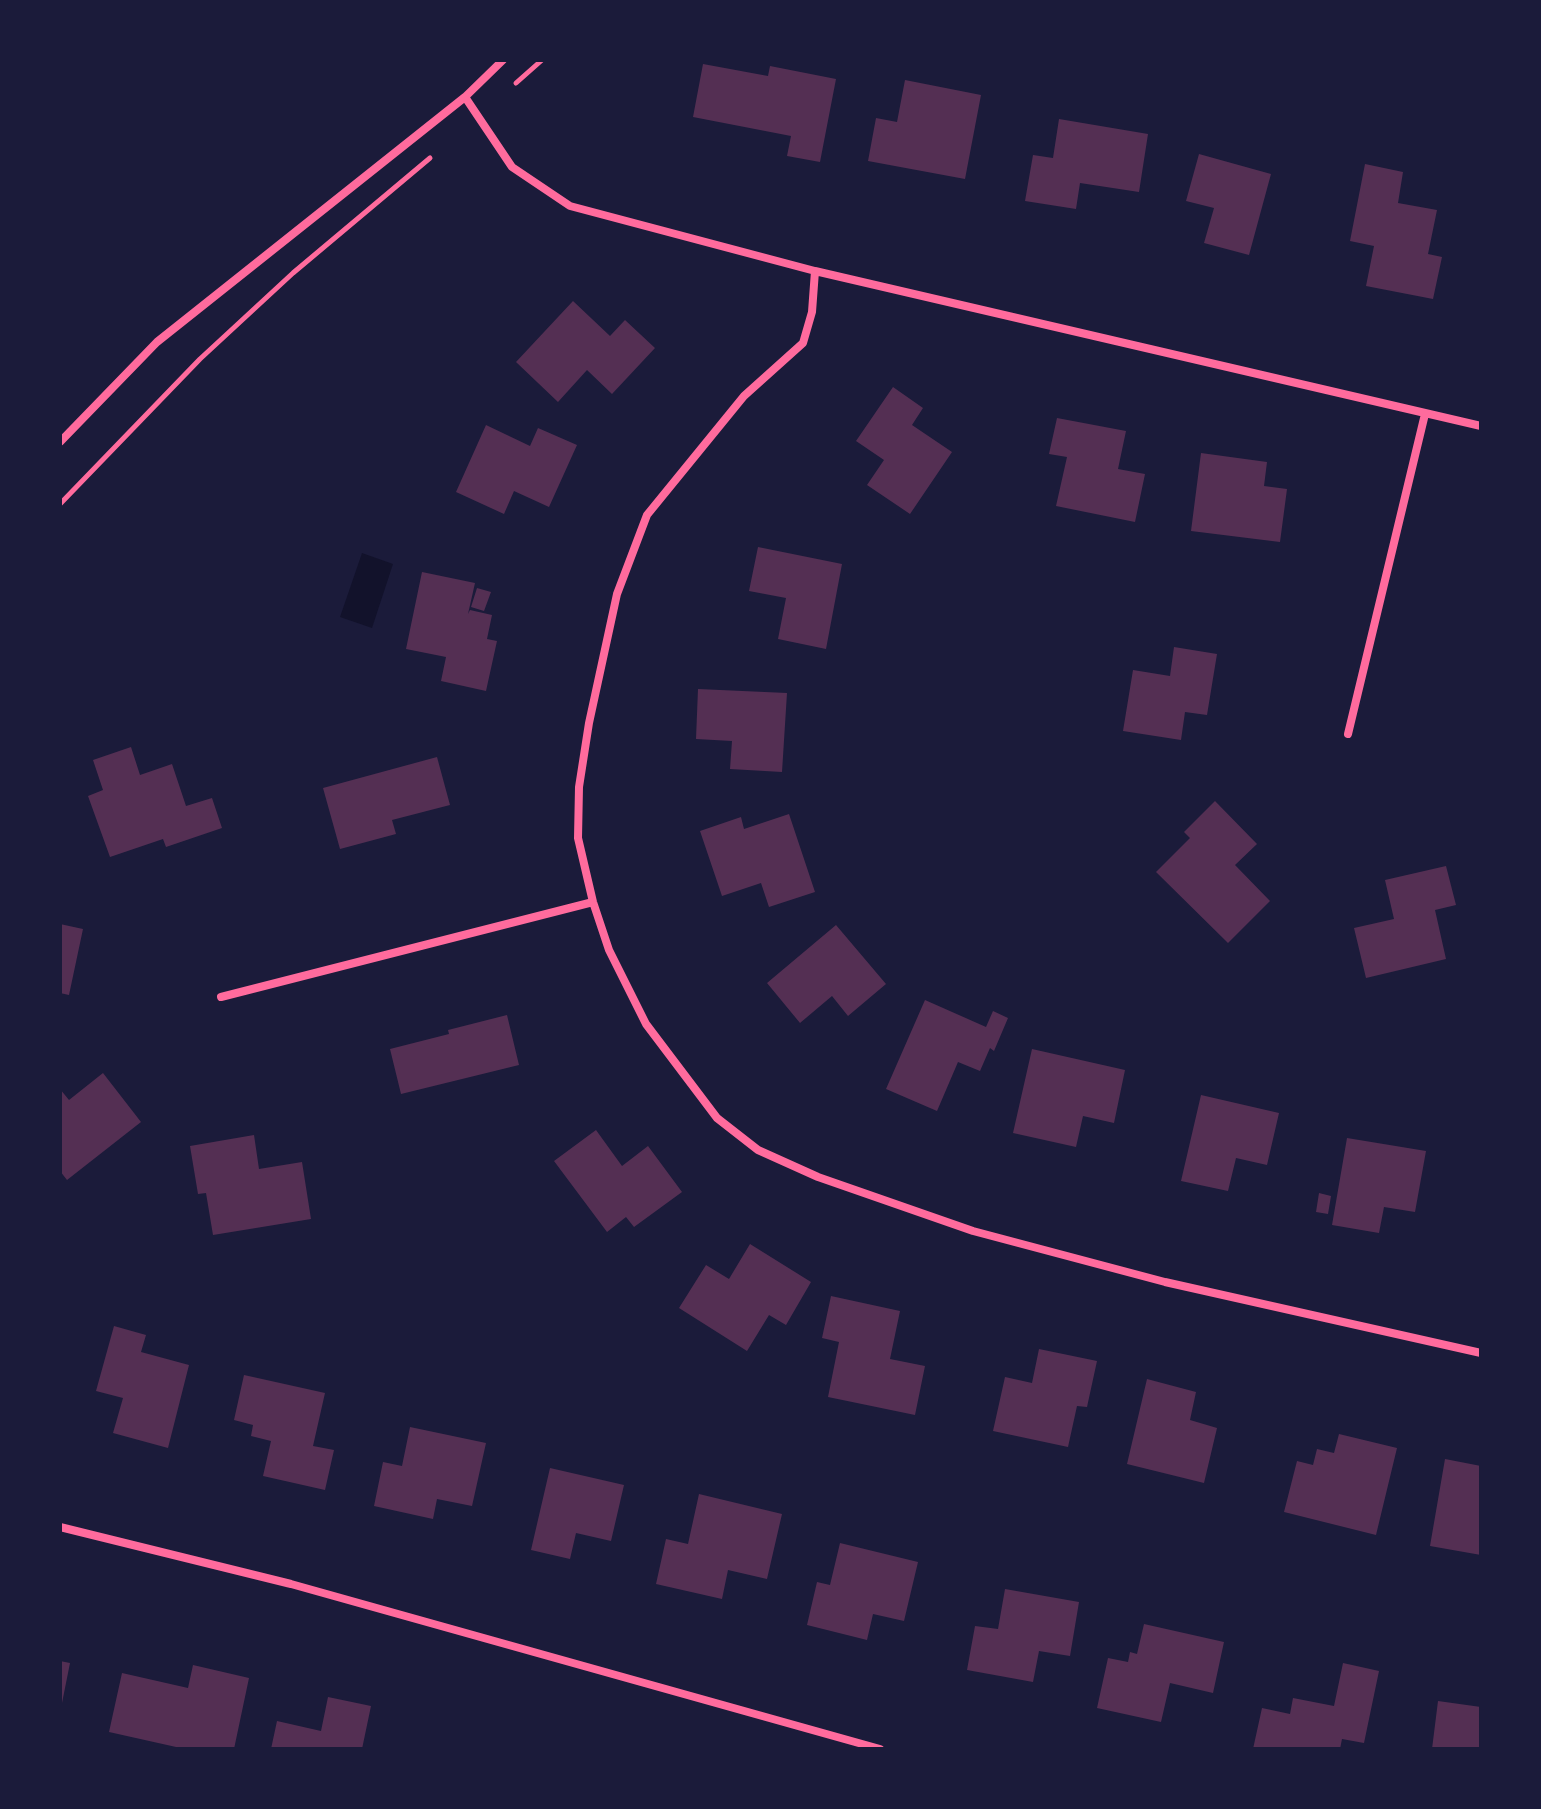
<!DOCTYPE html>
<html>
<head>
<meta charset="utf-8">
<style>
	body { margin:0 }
	#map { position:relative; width:1541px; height:1809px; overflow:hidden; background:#1b1b3a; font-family:"Open Sans",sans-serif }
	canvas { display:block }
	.frame { position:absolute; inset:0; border:62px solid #1b1b3a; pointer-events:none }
</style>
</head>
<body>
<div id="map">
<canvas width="1541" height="1809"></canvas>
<div class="frame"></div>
</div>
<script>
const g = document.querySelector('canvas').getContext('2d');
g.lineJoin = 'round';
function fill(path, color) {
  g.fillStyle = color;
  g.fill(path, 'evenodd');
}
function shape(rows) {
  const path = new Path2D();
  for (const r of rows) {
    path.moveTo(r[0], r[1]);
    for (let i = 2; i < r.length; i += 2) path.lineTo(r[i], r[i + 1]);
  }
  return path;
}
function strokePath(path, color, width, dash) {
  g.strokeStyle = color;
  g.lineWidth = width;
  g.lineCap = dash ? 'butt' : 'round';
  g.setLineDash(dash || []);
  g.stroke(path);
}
fill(shape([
	[362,553,393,564,372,628,340,617]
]), '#12122b');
fill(shape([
	[703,64,768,76,770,66,836,79,820,162,787,156,791,136,693,117],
	[905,80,981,95,965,179,868,161,876,118,897,122],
	[1059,119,1148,134,1139,192,1080,183,1076,209,1025,201,1033,155,1053,158],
	[1199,154,1271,174,1249,255,1204,243,1214,208,1186,201],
	[1365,164,1403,172,1398,203,1437,210,1428,254,1442,257,1433,299,1366,286,1374,246,1350,241],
	[573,301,610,336,625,320,655,348,612,394,587,370,558,402,516,362],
	[893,387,923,408,912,425,952,452,910,514,867,485,884,460,856,441],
	[1057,418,1126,431,1118,469,1145,474,1135,522,1056,506,1067,457,1049,454],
	[486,425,530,446,538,428,577,445,549,507,514,491,504,514,456,492],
	[1201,453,1267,462,1264,486,1287,489,1280,542,1191,531],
	[758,547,842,564,826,649,778,639,786,598,749,591],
	[422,572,475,583,468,614,470,610,492,615,487,639,497,641,486,691,441,681,446,657,406,649],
	[477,588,491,592,484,611,471,607],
	[1174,647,1217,654,1207,715,1185,712,1181,740,1123,731,1133,670,1170,676],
	[698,689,787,693,782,772,730,769,732,741,696,739],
	[131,747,140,775,172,764,186,806,212,798,222,828,166,847,163,839,110,857,88,796,103,790,93,760],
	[437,757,450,805,392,820,396,834,340,849,323,788],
	[1215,801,1257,844,1235,865,1270,901,1228,943,1156,872,1190,838,1184,832],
	[789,814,815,892,769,907,761,883,722,896,700,831,741,817,744,829],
	[1446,866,1456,905,1435,910,1446,959,1366,978,1354,928,1394,919,1385,880],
	[60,924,83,929,69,995,60,993],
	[836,925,886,984,848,1016,832,996,800,1023,767,983],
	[925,1000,986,1027,993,1011,1008,1018,994,1051,990,1048,980,1071,958,1062,937,1111,886,1089],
	[507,1015,519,1065,401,1094,390,1049,449,1034,448,1030],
	[1032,1049,1125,1070,1114,1123,1083,1116,1076,1147,1013,1133],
	[103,1073,141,1122,67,1180,60,1171,60,1089,69,1100],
	[1201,1095,1279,1113,1267,1165,1236,1158,1228,1191,1181,1181],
	[596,1130,622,1166,648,1146,682,1192,634,1227,626,1217,607,1232,554,1161],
	[254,1135,259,1169,302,1162,311,1219,213,1235,206,1193,198,1194,190,1146],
	[1347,1138,1426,1151,1415,1212,1384,1207,1379,1233,1332,1225],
	[1319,1193,1331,1196,1328,1214,1316,1212],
	[750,1244,811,1282,786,1325,769,1315,747,1351,679,1308,706,1265,729,1279],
	[831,1296,900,1311,890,1359,925,1366,915,1415,828,1397,839,1342,822,1338],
	[114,1326,146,1335,141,1352,189,1365,168,1448,113,1433,123,1398,96,1391],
	[1039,1349,1097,1361,1087,1407,1077,1406,1068,1447,993,1431,1005,1377,1032,1383],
	[244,1375,325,1393,313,1446,334,1450,325,1490,263,1476,271,1441,251,1436,253,1425,234,1420],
	[1147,1379,1196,1392,1190,1420,1217,1428,1204,1483,1127,1464],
	[410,1427,486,1443,472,1506,437,1499,433,1519,374,1506,383,1462,402,1466],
	[1339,1434,1397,1448,1376,1535,1284,1512,1297,1461,1313,1465,1317,1449,1334,1453],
	[1445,1459,1481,1466,1481,1555,1430,1546],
	[550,1468,624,1485,611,1541,576,1533,570,1559,531,1550],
	[699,1494,782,1514,767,1579,728,1570,722,1599,656,1584,666,1539,688,1544],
	[840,1543,918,1562,904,1621,873,1614,867,1640,807,1625,817,1582,830,1585],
	[1005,1589,1079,1602,1070,1656,1039,1651,1033,1682,967,1670,975,1626,998,1629],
	[1144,1624,1224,1642,1213,1693,1170,1683,1161,1722,1097,1708,1108,1658,1128,1662,1130,1652,1137,1654],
	[60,1661,70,1663,61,1708,60,1708],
	[1343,1663,1379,1671,1364,1743,1342,1739,1340,1749,1253,1749,1262,1708,1290,1714,1293,1698,1334,1706],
	[193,1665,249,1678,234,1749,185,1749,109,1732,122,1673,188,1688],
	[328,1697,371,1706,362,1749,271,1749,277,1721,321,1731],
	[1438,1701,1481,1707,1481,1749,1432,1749]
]), '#542f53');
strokePath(shape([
	[516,83,542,60],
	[60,504,200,359,293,273,430,158]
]), '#ff6b9d', 5);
strokePath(shape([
	[465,97,512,167,570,206,815,271,1481,426],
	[815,271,812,312,803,343,744,396,647,515,617,594,589,723,579,787,578,838,593,902,609,950,646,1024,717,1118,758,1150,818,1177,973,1231,1165,1282,1481,1353],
	[60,442,157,342,465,97,503,60],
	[1348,734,1425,414],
	[221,997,593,902],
	[60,1527,291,1584,880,1749]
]), '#ff6b9d', 8);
</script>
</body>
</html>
